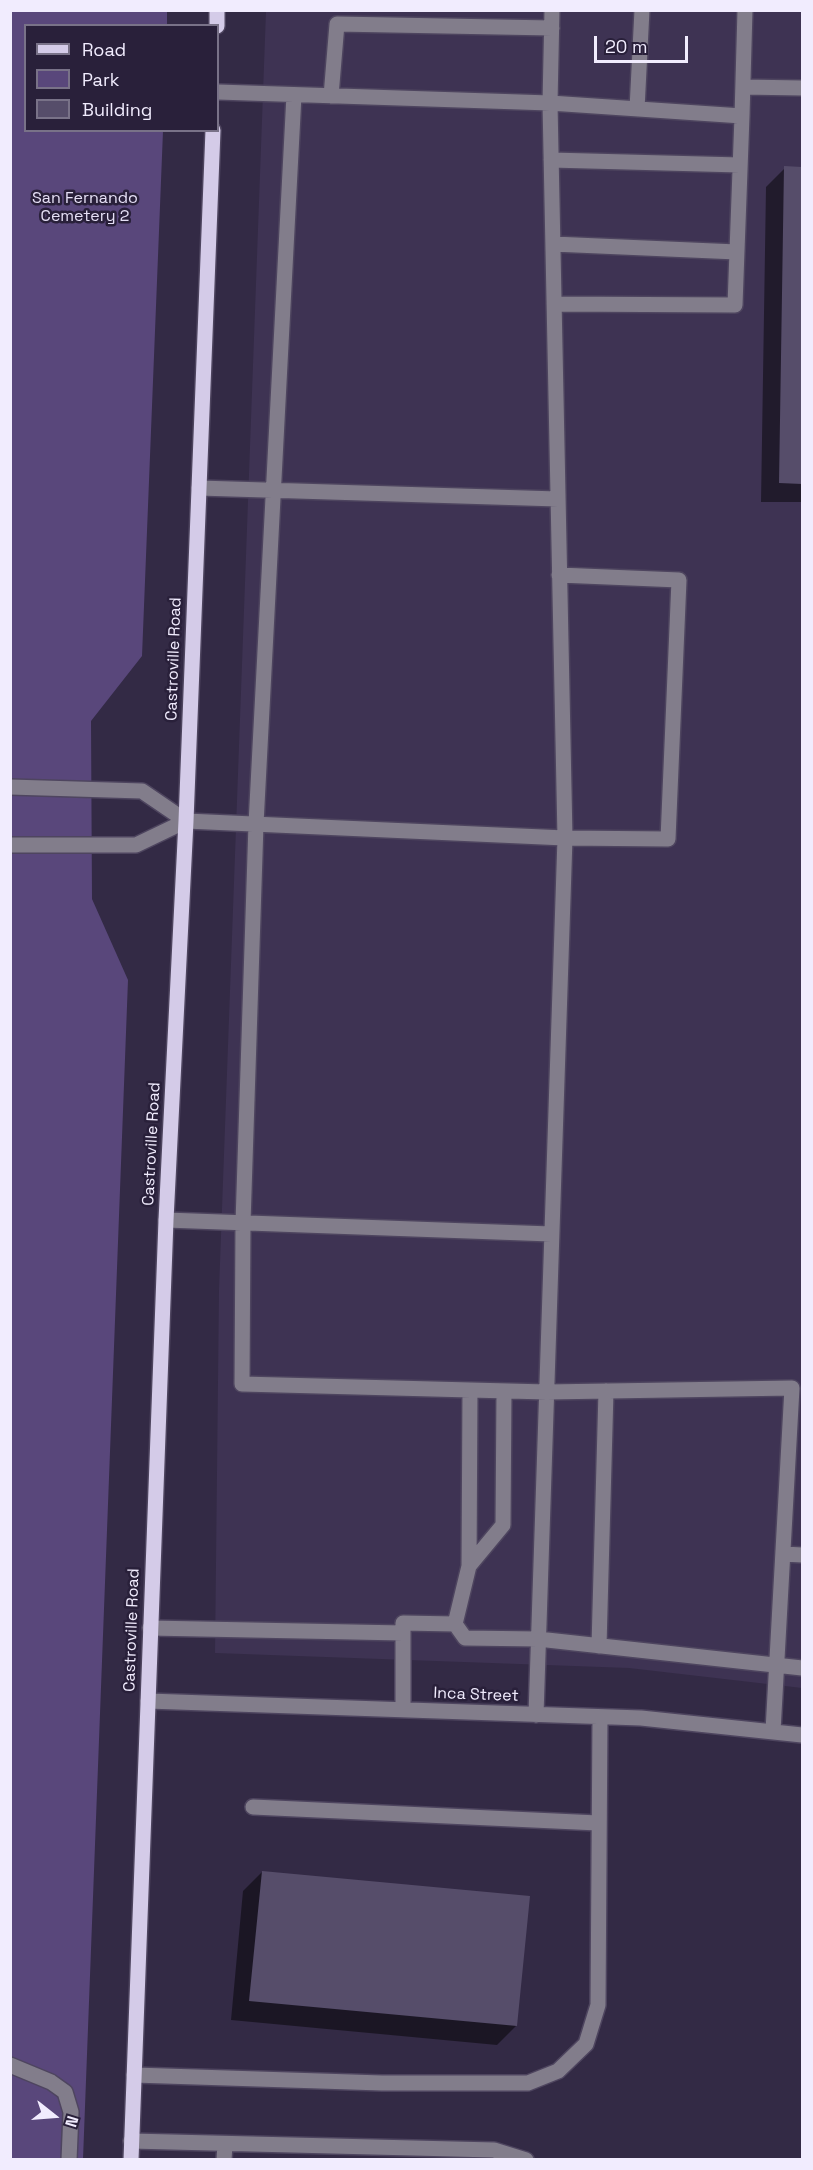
<!DOCTYPE html>
<html>
<head>
<meta charset="utf-8">
<style>
	body { margin:0 }
	#map { position:relative; width:813px; height:2170px; overflow:hidden; background:#332a45; font-family:"Space Grotesk",sans-serif }
	canvas { display:block }
	.frame { position:absolute; inset:0; border:12px solid #f1ecfe; pointer-events:none }
	.legend { position:absolute; left:24px; top:24px; width:195px; height:108px; box-sizing:border-box; background:#29203a; border:2px solid #797288; margin:0; padding:8px 10px; list-style:none; font-size:18px; color:#f1ecfe }
	.legend li { display:flex; align-items:center; gap:12px; height:30px }
	.legend b { width:30px; border:2px solid #797288 }
	.north { position:absolute; left:24px; top:2086px; width:60px; height:60px; -webkit-text-stroke:4px #29203a; paint-order:stroke; rotate:107deg; font-size:16px; font-weight:700; line-height:24px; text-align:center; color:#f1ecfe }
	.north::after { content:''; display:block; margin:auto; width:21px; height:27px; background:#f1ecfe; clip-path:polygon(50% 0,100% 100%,50% 72%,0 100%) }
	.scale { position:absolute; left:594px; top:36px; width:94px; height:27px; box-sizing:border-box; border:3px solid #f1ecfe; border-top:0; padding-left:8px; font-size:18px; line-height:21px; white-space:nowrap; color:#f1ecfe; -webkit-text-stroke:4px #29203a; paint-order:stroke }
</style>
</head>
<body>
<div id="map">
<canvas width="813" height="2170"></canvas>
<div class="frame"></div>
<ul class="legend">
<li><b style="height:8px;background:#d4cbe8"></b>Road</li>
<li><b style="height:16px;background:#59477b"></b>Park</li>
<li><b style="height:16px;background:#564d6a"></b>Building</li>
</ul>
<div class="north">N</div>
<div class="scale">20 m</div>
</div>
<script>
const g = document.querySelector('canvas').getContext('2d');
g.lineJoin = 'round';
function fill(path, color) {
  g.fillStyle = color;
  g.fill(path, 'evenodd');
}
function shape(rows) {
  const path = new Path2D();
  for (const r of rows) {
    path.moveTo(r[0], r[1]);
    for (let i = 2; i < r.length; i += 2) path.lineTo(r[i], r[i + 1]);
  }
  return path;
}
function strokePath(path, color, width, dash) {
  g.strokeStyle = color;
  g.lineWidth = width;
  g.lineCap = dash ? 'butt' : 'round';
  g.setLineDash(dash || []);
  g.stroke(path);
}
function write(font, color, halo, rows, align = 'center') {
  g.font = font + ' "Space Grotesk",sans-serif';
  g.lineWidth = 5;
  g.setLineDash([]);
  g.textBaseline = 'middle';
  g.strokeStyle = halo;
  g.fillStyle = color;
  for (const [text, x, y, turn = 0] of rows) {
    g.save();
    g.translate(x, y);
    g.rotate((+turn || 0) * Math.PI / 180);
    g.textAlign = isNaN(turn) ? turn : align;
    if (halo) g.strokeText(text, 0, 0);
    g.fillText(text, 0, 0);
    g.restore();
  }
}
fill(shape([
	[266,11,802,11,802,1688,629,1668,215,1653,219,1290]
]), '#3e3353');
fill(shape([
	[11,11,167,11,167,25,26,26,26,130,163,131,142,656,91,721,92,899,128,980,83,2159,11,2160]
]), '#59477b');
fill(shape([
	[785,168,802,168,802,502,761,502,766,187],
	[262,1872,516,2026,497,2045,231,2020,243,1891]
]), '#0007');
fill(shape([
	[784,166,802,167,802,484,779,483],
	[262,1871,530,1896,517,2026,249,2001]
]), '#564d6a');
const minor = shape([
	[743,87,802,88],
	[218,92,550,103,742,116,735,305,554,304],
	[294,95,256,824,243,1223,242,1384,547,1392,792,1388,773,1731],
	[331,96,337,24,552,28],
	[637,109,642,10],
	[742,116,745,10],
	[551,160,740,165],
	[553,244,737,252],
	[199,488,558,499],
	[10,787,142,791,186,821],
	[10,845,136,845,186,821,565,838,668,839,679,580,559,575],
	[166,1220,551,1234],
	[784,1554,802,1555],
	[469,1566,503,1525,504,1391],
	[455,1624,469,1566,470,1390],
	[150,1628,403,1633],
	[599,1646,606,1391],
	[148,1701,641,1718,802,1735],
	[403,1710,403,1623,455,1624,465,1638,538,1639,802,1668],
	[536,1715,565,838,550,103,552,10],
	[253,1807,598,1823],
	[10,2065,51,2082,65,2092,71,2112,69,2160],
	[134,2075,382,2083,528,2083,558,2071,586,2044,598,2005,600,1717],
	[131,2141,494,2150,526,2160],
	[224,2160,225,2144]
]);
const major = shape([
	[217,26,217,10],
	[131,2160,166,1220,186,821,213,130]
]);
strokePath(minor, '#4e455f', 18);
strokePath(major, '#4e455f', 18);
strokePath(minor, '#827d8b', 15);
strokePath(major, '#d4cbe8', 15);
write('16px', '#e6e0f6', '#29203a', [
	["San Fernando",85,199],
	["Cemetery 2",85,217]
]);
write('16px', '#f1ecfe', '#29203a', [
	["Castroville Road",174,659,-88],
	["Castroville Road",152,1144,-87],
	["Castroville Road",132,1630,-88],
	["Inca Street",476,1695,2]
]);
</script>
</body>
</html>
